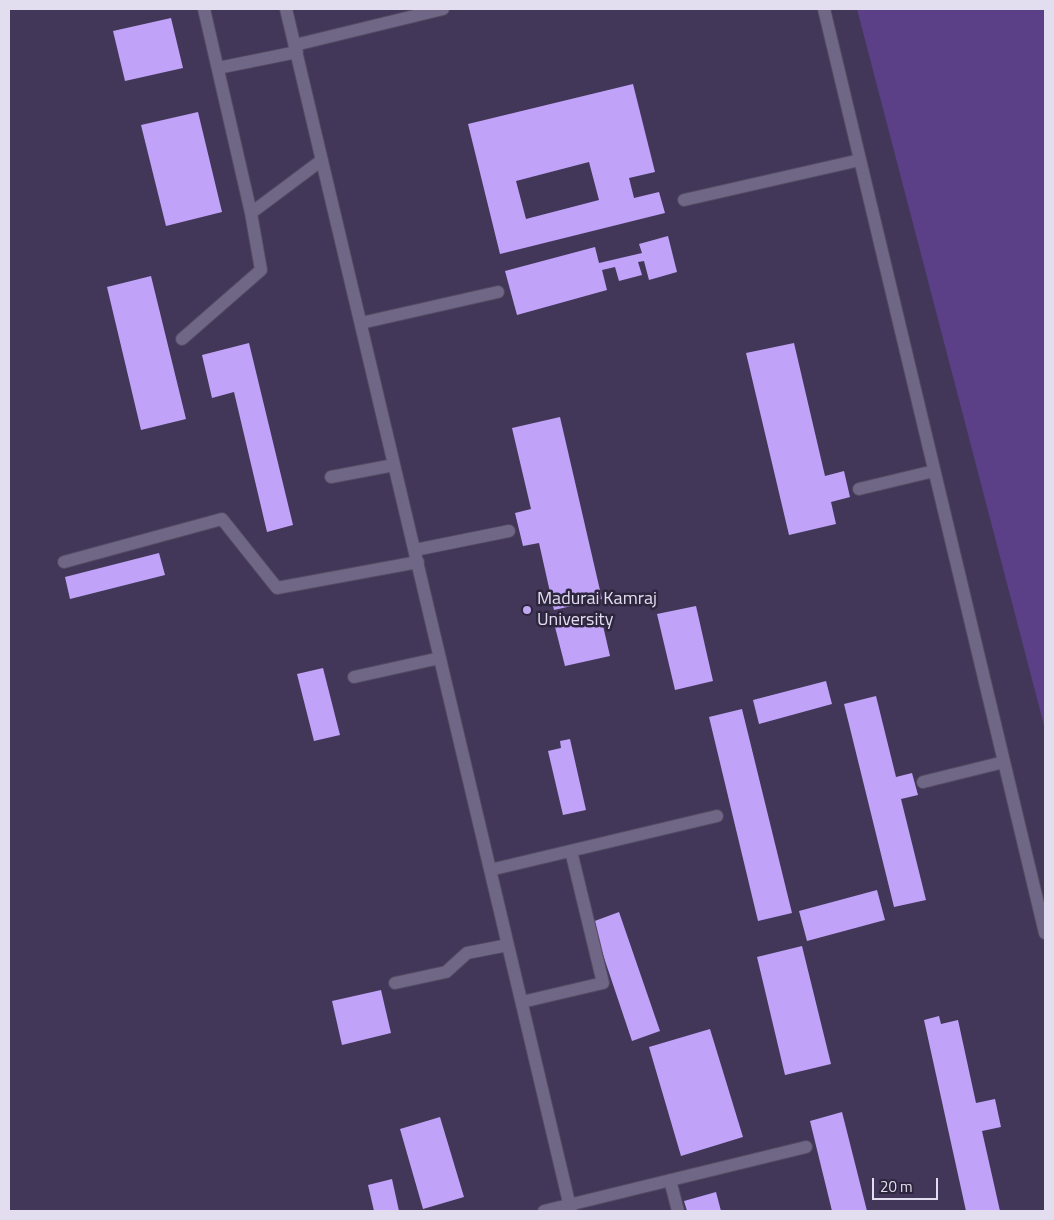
<!DOCTYPE html>
<html>
<head>
<meta charset="utf-8">
<style>
	body { margin:0 }
	#map { position:relative; width:1054px; height:1220px; overflow:hidden; background:#382f4a; font-family:"Titillium Web",sans-serif }
	canvas { display:block }
	.frame { position:absolute; inset:0; border:10px solid #e3deef; pointer-events:none }
	.scale { position:absolute; left:872px; top:1178px; width:66px; height:22px; box-sizing:border-box; border:2px solid #e3deef; border-top:0; padding-left:6px; font-size:15px; line-height:18px; white-space:nowrap; color:#e3deef; -webkit-text-stroke:4px #2e253f; paint-order:stroke }
</style>
</head>
<body>
<div id="map">
<canvas width="1054" height="1220"></canvas>
<div class="frame"></div>
<div class="scale">20 m</div>
</div>
<script>
const g = document.querySelector('canvas').getContext('2d');
g.lineJoin = 'round';
function fill(path, color) {
  g.fillStyle = color;
  g.fill(path, 'evenodd');
}
function shape(rows) {
  const path = new Path2D();
  for (const r of rows) {
    path.moveTo(r[0], r[1]);
    for (let i = 2; i < r.length; i += 2) path.lineTo(r[i], r[i + 1]);
  }
  return path;
}
function strokePath(path, color, width, dash) {
  g.strokeStyle = color;
  g.lineWidth = width;
  g.lineCap = dash ? 'butt' : 'round';
  g.setLineDash(dash || []);
  g.stroke(path);
}
function write(font, color, halo, rows, align = 'center') {
  g.font = font + ' "Titillium Web",sans-serif';
  g.lineWidth = 5;
  g.setLineDash([]);
  g.textBaseline = 'middle';
  g.strokeStyle = halo;
  g.fillStyle = color;
  for (const [text, x, y, turn = 0] of rows) {
    g.save();
    g.translate(x, y);
    g.rotate((+turn || 0) * Math.PI / 180);
    g.textAlign = isNaN(turn) ? turn : align;
    if (halo) g.strokeText(text, 0, 0);
    g.fillText(text, 0, 0);
    g.restore();
  }
}
fill(shape([
	[9,9,1045,9,1045,1211,9,1211]
]), '#423758');
fill(shape([
	[857,9,1045,9,1045,729]
]), '#5b4087');
fill(shape([
	[171,18,183,68,125,81,113,31],
	[633,84,655,172,629,178,634,198,659,192,665,213,500,254,468,124],
	[589,162,599,200,526,219,516,181],
	[198,112,222,212,166,226,141,125],
	[668,236,677,272,649,280,644,261,638,262,642,275,619,281,615,267,602,270,607,290,517,315,505,271,595,247,599,263,642,253,639,244],
	[151,276,186,419,141,430,107,287],
	[249,343,293,525,267,532,234,392,212,398,202,355],
	[794,343,825,476,844,471,850,497,831,502,836,524,789,535,746,353],
	[560,417,602,599,554,610,539,543,523,546,515,513,531,509,512,428],
	[159,553,165,575,70,599,65,577],
	[696,606,713,681,675,690,657,614],
	[601,617,610,656,565,666,555,627],
	[323,668,340,735,314,741,297,674],
	[826,681,832,704,759,724,753,700],
	[876,696,896,777,912,773,918,795,901,799,926,900,894,907,844,704],
	[742,709,792,913,758,921,709,717],
	[570,739,586,810,563,815,548,751,561,748,560,741],
	[877,890,885,920,807,941,799,911],
	[619,912,660,1031,632,1041,592,922],
	[802,946,831,1064,785,1075,757,957],
	[381,990,391,1033,342,1045,332,1001],
	[939,1016,941,1024,958,1020,976,1103,995,1099,1001,1127,982,1131,1000,1211,966,1211,924,1020],
	[710,1029,743,1137,681,1156,649,1047],
	[842,1112,867,1211,832,1211,810,1121],
	[440,1117,464,1197,423,1209,400,1129],
	[392,1179,399,1211,374,1211,368,1185],
	[716,1192,721,1211,687,1211,684,1201]
]), '#c0a3f9');
const service = shape([
	[204,9,251,213],
	[286,9,571,1211],
	[824,9,1045,933],
	[295,45,443,9],
	[218,68,297,52],
	[684,200,860,160],
	[361,323,498,292],
	[182,339,261,270,251,213,322,160],
	[331,477,394,465],
	[859,489,934,471],
	[415,550,509,531],
	[64,562,222,519,277,588,418,562],
	[354,677,440,658],
	[923,782,1004,762],
	[490,870,717,816],
	[395,983,446,972,467,953,508,945],
	[522,1002,603,983,571,851],
	[670,1180,678,1211],
	[544,1211,806,1147]
]);
strokePath(service, '#534b62', 14);
strokePath(service, '#706685', 12);
for (const [x, y, r, color] of [
	[527,610,5,"#c1a8f3"]
]) {
  const dot = new Path2D();
  dot.arc(x, y, r, 0, 2 * Math.PI);
  g.fillStyle = color;
  g.fill(dot);
  strokePath(dot, '#2e253f', 2);
}
write('18px', '#e3deef', '#2e253f', [
	["Madurai Kamraj",537,600],
	["University",537,621]
], 'left');
</script>
</body>
</html>
